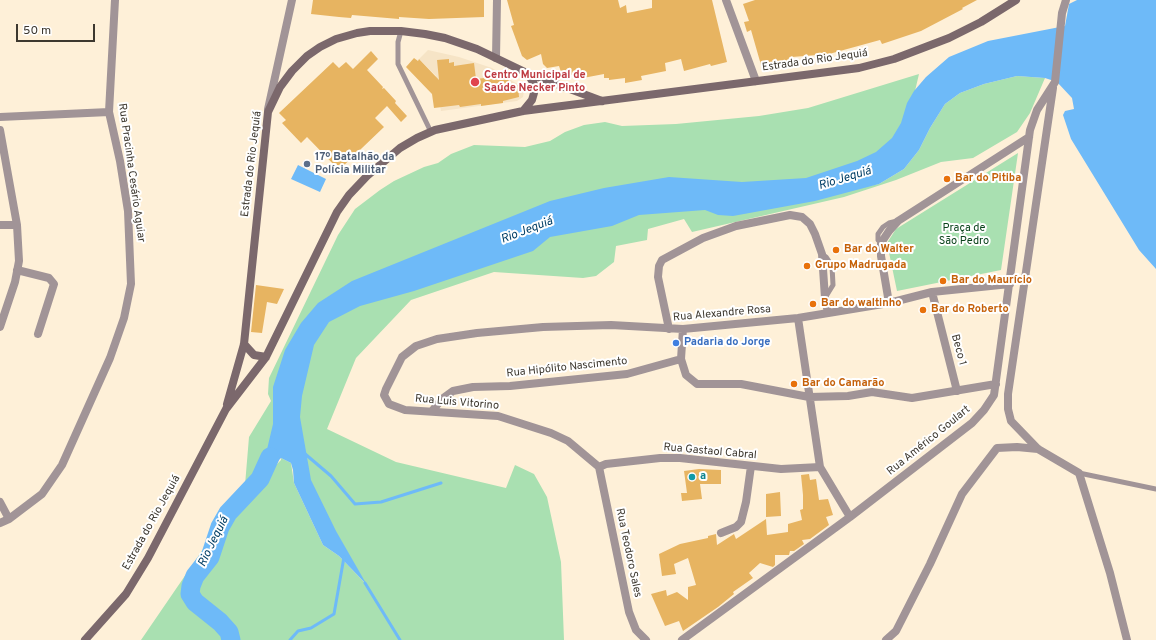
<!DOCTYPE html>
<html>
<head>
<meta charset="utf-8">
<style>
	body { margin:0 }
	#map { position:relative; width:1156px; height:640px; overflow:hidden; background:#fef0d8; font-family:Overpass,sans-serif }
	canvas { display:block }
	.scale { position:absolute; left:16px; top:24px; width:79px; height:18px; box-sizing:border-box; border:2px solid #3d382f; border-top:0; padding-left:5px; font-size:12px; line-height:14px; white-space:nowrap; color:#3d382f; -webkit-text-stroke:3px #fff; paint-order:stroke }
</style>
</head>
<body>
<div id="map">
<canvas width="1156" height="640"></canvas>
<div class="scale">50 m</div>
</div>
<script>
const g = document.querySelector('canvas').getContext('2d');
g.lineJoin = 'round';
function fill(path, color) {
  g.fillStyle = color;
  g.fill(path, 'evenodd');
}
function shape(rows) {
  const path = new Path2D();
  for (const r of rows) {
    path.moveTo(r[0], r[1]);
    for (let i = 2; i < r.length; i += 2) path.lineTo(r[i], r[i + 1]);
  }
  return path;
}
function strokePath(path, color, width, dash) {
  g.strokeStyle = color;
  g.lineWidth = width;
  g.lineCap = dash ? 'butt' : 'round';
  g.setLineDash(dash || []);
  g.stroke(path);
}
function write(font, color, halo, rows, align = 'center') {
  g.font = font + ' Overpass,sans-serif';
  g.lineWidth = 4;
  g.setLineDash([]);
  g.textBaseline = 'middle';
  g.strokeStyle = halo;
  g.fillStyle = color;
  for (const [text, x, y, turn = 0] of rows) {
    g.save();
    g.translate(x, y);
    g.rotate((+turn || 0) * Math.PI / 180);
    g.textAlign = isNaN(turn) ? turn : align;
    if (halo) g.strokeText(text, 0, 0);
    g.fillText(text, 0, 0);
    g.restore();
  }
}
fill(shape([
	[428,50,459,57,492,68,522,87,524,91,523,97,517,101,441,111,434,78,436,76,419,59]
]), '#f6e4c6');
fill(shape([
	[919,74,907,125,903,134,880,157,859,167,807,183,741,188,669,183,605,193,551,207,354,287,321,307,298,332,282,368,274,395,279,424,274,467,281,460,281,458,291,463,294,483,323,545,339,556,365,583,307,482,307,472,295,418,297,396,310,343,326,319,358,302,412,287,530,247,548,232,611,221,638,211,705,205,719,211,732,212,879,184,904,169,919,150,930,128,945,104,960,93,984,84,1017,76,1045,78,1030,113,1017,132,973,158,941,162,896,180,844,197,692,232,684,219,648,229,647,240,616,246,614,262,596,276,583,278,494,272,411,300,356,358,327,429,396,462,506,488,515,465,534,474,547,497,561,562,564,640,141,640,206,545,228,501,239,494,245,485,249,437,271,401,268,394,269,378,338,235,355,209,380,190,394,181,424,167,438,163,451,154,474,145,525,147,550,141,565,132,584,125,605,122,622,126,676,124,759,116,808,108],
	[1018,153,1001,270,897,291,887,243,896,229]
]), '#a9e0b1');
fill(shape([
	[1077,0,1156,0,1156,269,1139,250,1071,139,1063,115,1065,111,1074,109,1072,98,1057,82,1045,78,1017,76,984,84,960,93,945,104,930,128,919,150,904,169,879,184,815,201,733,216,718,215,705,210,639,215,612,226,550,237,533,251,414,291,360,306,329,322,314,345,302,396,300,417,311,480,336,531,367,585,339,556,323,545,294,483,293,470,291,463,281,458,260,479,273,424,273,387,285,350,301,323,318,303,352,281,550,201,604,188,669,177,742,182,806,178,857,161,876,152,892,138,901,123,907,103,914,91,926,77,949,57,988,41,1065,26,1069,4],
	[298,165,326,179,320,192,291,179]
]), '#6ebaf8');
strokePath(shape([
	[304,453,331,476,355,504,381,502,441,483],
	[365,583,400,640],
	[290,640,298,631,311,628,334,614,344,557]
]), '#6ebaf8', 3);
strokePath(shape([
	[231,640,229,632,220,622,195,602,190,594,191,586,195,576,210,557,220,527,228,513,260,479,270,457]
]), '#6ebaf8', 19);
fill(shape([
	[313,0,484,0,484,17,429,19,399,17,399,19,352,15,351,18,339,17,311,14],
	[507,0,618,0,620,8,626,5,627,13,652,8,652,0,712,0,727,62,711,66,710,64,684,71,681,59,665,63,666,71,641,76,642,80,625,83,625,78,609,80,609,78,604,78,604,74,583,78,561,72,559,66,547,68,543,64,541,54,527,60,522,56,511,26,514,25],
	[755,0,977,0,962,8,963,9,921,31,882,44,880,40,829,54,792,57,792,61,761,65,751,30,747,32,744,22,749,21,743,4],
	[371,51,378,59,367,70,383,87,382,89,384,88,396,101,395,103,407,116,401,122,387,106,375,118,384,127,339,170,307,137,301,143,282,123,286,120,279,113,333,62,339,68,346,62,353,69],
	[414,58,418,61,419,59,439,80,437,60,449,59,449,63,454,62,454,66,474,63,476,79,502,76,502,79,508,78,510,86,518,85,519,97,503,101,503,103,481,106,481,104,460,107,459,105,434,108,432,94,406,67],
	[256,285,284,289,277,304,267,302,262,333,251,332],
	[699,469,721,470,721,484,700,484,702,499,682,501,681,493,687,493,684,471],
	[809,474,810,480,816,479,819,500,828,499,833,515,826,517,829,525,810,539,802,540,804,544,794,551,790,551,789,555,775,555,775,565,773,567,760,563,749,573,753,578,733,592,734,594,718,607,683,631,679,621,665,626,651,594,666,590,667,596,677,592,688,600,688,587,696,585,688,558,674,564,676,574,662,576,659,554,680,544,708,538,708,536,716,534,717,545,734,534,736,539,766,519,767,535,788,532,788,524,802,520,800,510,803,509,803,495,801,475],
	[780,492,781,516,766,517,766,494]
]), '#e7b461');
strokePath(shape([
	[401,31,398,42,398,64,431,132],
	[881,243,878,240,878,234,883,227,889,223,897,221],
	[822,254,826,257,832,266,833,285,825,298],
	[1079,473,1156,489]
]), '#a19497', 5);
strokePath(shape([
	[726,0,756,81],
	[496,58,497,0],
	[1053,88,1008,394,1008,409,1011,421,1038,449,1079,473,1110,573,1127,640],
	[268,109,292,0],
	[0,117,109,112],
	[0,130,17,225,19,261,15,282,0,327],
	[0,225,17,225],
	[17,270,49,278,54,284,38,334],
	[932,292,957,391],
	[889,303,881,256,881,243,889,231,898,221,1029,137],
	[798,318,820,467,850,517],
	[669,329,658,277,659,266,662,260,703,238,736,226,790,215,802,217,810,224,815,234,822,254,825,298,828,313],
	[681,359,686,375,697,384,741,384,809,397,848,396,872,392,912,398,996,384],
	[432,411,442,399,453,391,473,387,510,386,627,374,681,359,683,329],
	[599,467,568,441,551,433,498,416,405,410,389,404,384,395,386,389,402,357,416,346,437,339,477,333,543,327,611,325,683,329,798,318,889,303,932,292,1010,284],
	[599,467,606,464,660,458,680,458,781,469,820,467],
	[599,467,629,612,636,630,646,640],
	[0,502,9,519],
	[0,523,9,519,42,494,62,465,110,358,124,318,131,284,128,211,120,161,109,112,115,0],
	[721,533,736,527,741,522,746,502,751,466],
	[682,640,850,517,972,423,984,410,994,395,1030,130,1037,110,1055,82,1062,13,1066,0],
	[886,640,896,631,930,564,962,494,997,448,1017,447,1038,449]
]), '#a19497', 8);
strokePath(shape([
	[523,111,532,100,534,93,534,84,528,74],
	[244,344,254,355,266,357],
	[227,404,244,344,268,112,280,87,292,71,307,56,320,47,336,39,357,33,370,31,401,31,425,34,445,38,477,49,527,73,602,101],
	[85,640,126,594,148,558,226,409,266,357,337,212,349,195,367,176,400,148,417,138,435,130,523,111,859,68,894,59,949,38,981,22,1016,0]
]), '#7b686c', 8);
for (const [x, y, r, color] of [
	[475,82,5,"#e0444e"],
	[307,164,4,"#5c6f8a"],
	[947,179,4,"#e8710a"],
	[836,250,4,"#e8710a"],
	[807,266,4,"#e8710a"],
	[943,281,4,"#e8710a"],
	[813,304,4,"#e8710a"],
	[923,310,4,"#e8710a"],
	[676,343,4,"#3f7fe0"],
	[794,384,4,"#e8710a"],
	[692,477,4,"#0f9aa8"]
]) {
  const dot = new Path2D();
  dot.arc(x, y, r, 0, 2 * Math.PI);
  g.fillStyle = color;
  g.fill(dot);
  strokePath(dot, '#fff', 1.5);
}
write('11px', '#3d382f', '#fff', [
	["Estrada do Rio Jequiá",815,61,-8],
	["Estrada do Rio Jequiá",252,164,-83],
	["Rua Pracinha Cesário Aguiar",131,173,82],
	["Rua Alexandre Rosa",722,314,-5],
	["Beco 1",958,350,75],
	["Rua Hipólito Nascimento",567,368,-6],
	["Rua Luis Vitorino",457,403,5],
	["Rua Américo Goulart",929,441,-39],
	["Rua Gastaol Cabral",710,452,5],
	["Estrada do Rio Jequiá",152,523,-61],
	["Rua Teodoro Sales",628,553,78]
]);
write('bold 11px', '#be3a42', '#fff', [
	["Centro Municipal de",484,76],
	["Saúde Necker Pinto",484,89]
], 'left');
write('bold 11px', '#4e5e75', '#fff', [
	["17º Batalhão da",315,158],
	["Polícia Militar",315,171]
], 'left');
write('bold 11px', '#c56008', '#fff', [
	["Bar do Pitiba",955,179],
	["Bar do Walter",844,250],
	["Grupo Madrugada",815,266],
	["Bar do Maurício",951,281],
	["Bar do waltinho",821,304],
	["Bar do Roberto",931,310],
	["Bar do Camarão",802,384]
], 'left');
write('11px', '#0a431b', '#fff', [
	["Praça de",964,229],
	["São Pedro",964,242]
]);
write('bold 11px', '#366cbe', '#fff', [
	["Padaria do Jorge",684,343]
], 'left');
write('bold 11px', '#0d838f', '#fff', [
	["a",700,477]
], 'left');
write('italic 12px', '#003e65', '#fff', [
	["Rio Jequiá",845,179,-17],
	["Rio Jequiá",527,231,-21],
	["Rio Jequiá",214,542,-64]
]);
</script>
</body>
</html>
